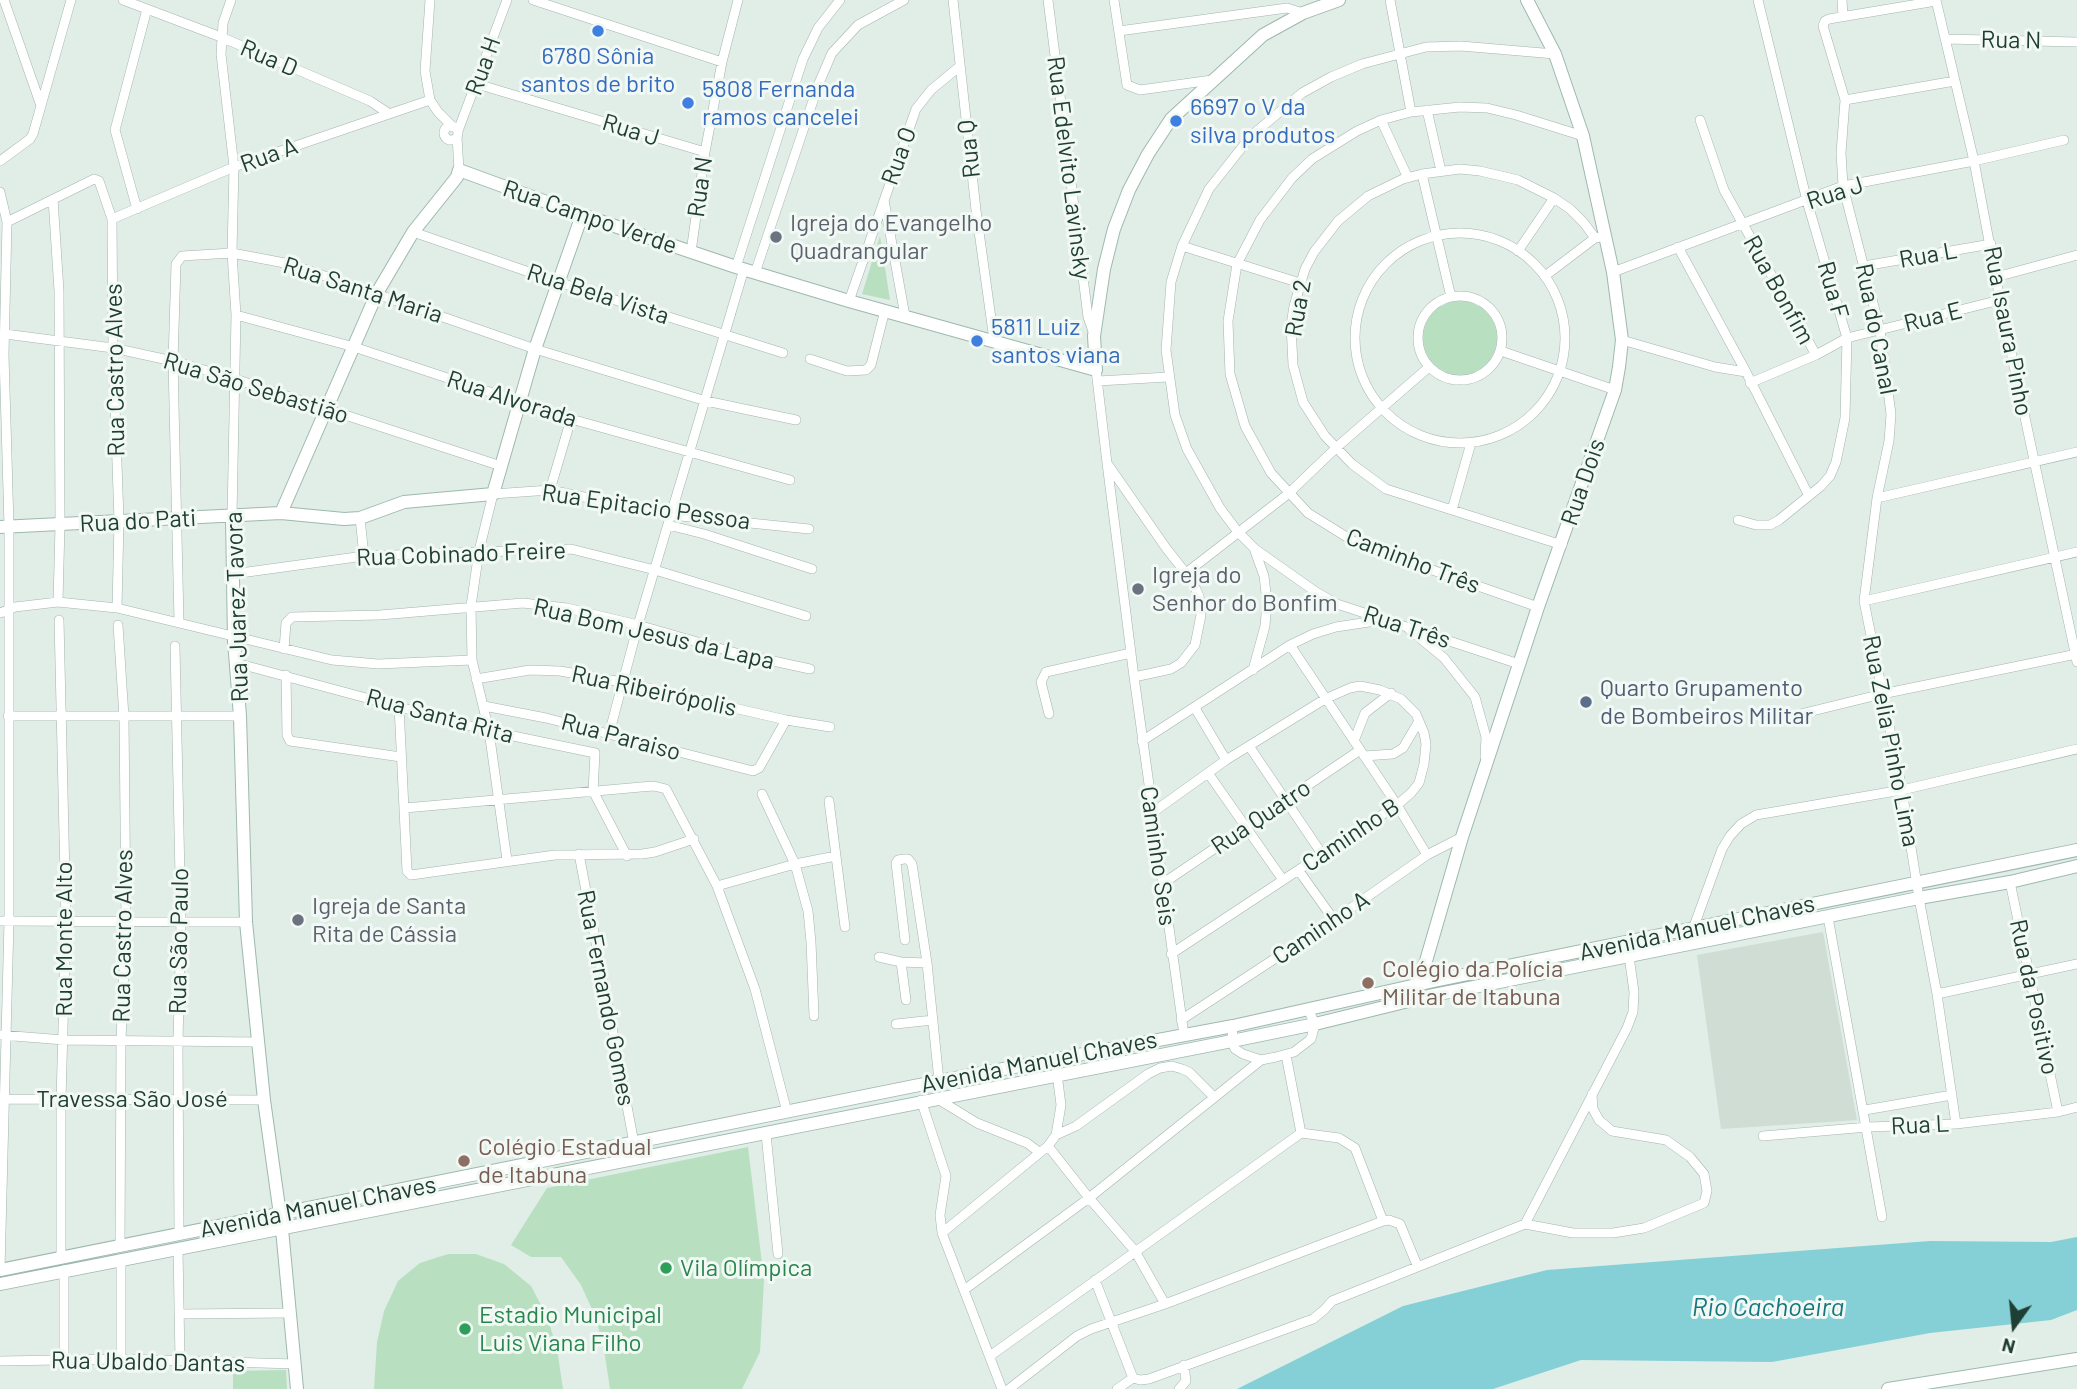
<!DOCTYPE html>
<html>
<head>
<meta charset="utf-8">
<style>
	body { margin:0 }
	#map { position:relative; width:2077px; height:1389px; overflow:hidden; background:#e1ede7; font-family:Barlow,sans-serif }
	canvas { display:block }
	.north { position:absolute; left:1979px; top:1291px; width:70px; height:70px; -webkit-text-stroke:5px #f2f9f5; paint-order:stroke; rotate:195deg; font-size:19px; font-weight:700; line-height:28px; text-align:center; color:#203f34 }
	.north::after { content:''; display:block; margin:auto; width:24px; height:32px; background:#203f34; clip-path:polygon(50% 0,100% 100%,50% 72%,0 100%) }
</style>
</head>
<body>
<div id="map">
<canvas width="2077" height="1389"></canvas>
<div class="north">N</div>
</div>
<script>
const g = document.querySelector('canvas').getContext('2d');
g.lineJoin = 'round';
function fill(path, color) {
  g.fillStyle = color;
  g.fill(path, 'evenodd');
}
function shape(rows) {
  const path = new Path2D();
  for (const r of rows) {
    if (r.length === 3) {
      path.moveTo(r[0] + r[2], r[1]);
      path.arc(r[0], r[1], r[2], 0, 2 * Math.PI);
      continue;
    }
    path.moveTo(r[0], r[1]);
    for (let i = 2; i < r.length; i += 2) path.lineTo(r[i], r[i + 1]);
  }
  return path;
}
function strokePath(path, color, width, dash) {
  g.strokeStyle = color;
  g.lineWidth = width;
  g.lineCap = dash ? 'butt' : 'round';
  g.setLineDash(dash || []);
  g.stroke(path);
}
function write(font, color, halo, rows, align = 'center') {
  g.font = font + ' Barlow,sans-serif';
  g.lineWidth = 6;
  g.setLineDash([]);
  g.textBaseline = 'middle';
  g.strokeStyle = halo;
  g.fillStyle = color;
  for (const [text, x, y, turn = 0] of rows) {
    g.save();
    g.translate(x, y);
    g.rotate((+turn || 0) * Math.PI / 180);
    g.textAlign = isNaN(turn) ? turn : align;
    if (halo) g.strokeText(text, 0, 0);
    g.fillText(text, 0, 0);
    g.restore();
  }
}
fill(shape([
	[1823,932,1857,1120,1721,1129,1697,955]
]), '#cfddd5');
fill(shape([
	[880,236,890,300,862,294],
	[1460,338,37],
	[748,1147,764,1280,760,1352,742,1389,610,1389,605,1356,596,1318,581,1285,561,1257,531,1257,511,1245,547,1188],
	[448,1254,476,1254,504,1264,531,1286,547,1316,557,1349,563,1389,374,1389,377,1342,384,1311,398,1281,420,1263],
	[286,1370,287,1389,233,1389,233,1371]
]), '#b8e0c0');
fill(shape([
	[2077,1237,2077,1310,2051,1320,1930,1333,1772,1362,1581,1360,1493,1389,1237,1389,1403,1306,1547,1270,1930,1241,2051,1242]
]), '#85d0d6');
const street = shape([
	[4,0,40,103],
	[123,0,221,37,370,101,388,113],
	[231,0,223,23,221,54,234,167,232,253,236,315,232,516],
	[430,0,425,71,430,100,438,112,453,127],
	[533,0,722,62],
	[953,0,976,210,994,340],
	[1048,0,1088,317,1094,334],
	[1114,0,1127,85,1140,90,1212,80],
	[1390,0,1411,112],
	[1842,0,1843,16],
	[1936,0,1974,161,2000,300,2077,662],
	[1936,1,1829,19,1825,21,1823,26,1845,100,1841,153,1843,186,1880,330,1891,414,1889,441,1877,498,1864,601,1902,790,1919,898,1937,994,1956,1124],
	[1119,31,1287,8,1303,13],
	[1945,39,2077,42],
	[477,84,705,152],
	[1845,100,1955,81],
	[1427,110,1441,171],
	[1381,120,1408,178],
	[1700,120,1724,190,1816,355],
	[451,133,7],
	[458,131,507,0],
	[457,137,459,170],
	[0,161,30,139,33,134,71,0],
	[1422,174,1451,297],
	[0,192,7,222,4,355,9,526,9,921,0,1270],
	[53,199,59,291,60,525,58,602],
	[884,200,905,316],
	[137,209,115,130,147,9],
	[112,219,234,167,430,100],
	[7,222,94,179,99,181,112,219,113,348,119,521,117,608],
	[413,232,558,282,783,353],
	[1460,338,105],
	[1182,246,1300,283],
	[1678,247,1746,372,1809,496],
	[1518,251,1554,198],
	[691,252,705,152,722,62,738,0],
	[1864,266,1991,244],
	[736,267,803,59,818,28,840,0],
	[1613,272,1843,186,1974,161,2064,140],
	[755,273,819,83,832,53,858,25,904,0],
	[1545,276,1595,238],
	[1996,277,2077,255],
	[1460,338,42],
	[849,301,916,109,931,90,960,66],
	[236,315,354,347,571,419,790,480],
	[5,334,113,348,173,361,235,379,501,466],
	[1622,340,1715,367,1746,372],
	[1501,351,1615,390],
	[810,359,847,371,866,370,871,365,885,310],
	[1096,370,1107,463,1166,548,1192,581,1199,596,1201,615,1195,645,1181,663,1171,669,1134,677],
	[1098,381,1168,377],
	[1750,383,1816,355,1847,338,2000,300],
	[1107,463,1134,677,1184,1035],
	[550,490,571,419],
	[1877,498,2077,452],
	[1452,510,1471,443],
	[360,518,364,556],
	[1738,520,1756,525,1770,525,1779,520,1821,486,1830,476,1836,462,1845,418,1847,338,1807,201,1758,0],
	[668,525,704,534,812,569],
	[1562,545,1386,489,1352,464,1325,436,1303,402,1293,365,1291,325,1294,306,1305,269,1314,252,1338,221,1368,196,1403,179,1422,174,1460,169,1480,171,1518,180,1554,198,1570,209,1584,223,1595,238,1606,236],
	[1186,573,1288,494,1337,447,1429,367],
	[233,574,364,556,571,549,655,570,806,616],
	[1864,601,2077,552],
	[1538,607,1358,544,1308,513,1271,473,1245,426,1230,374,1228,321,1237,264,1260,220,1292,178,1312,159,1357,131,1381,120,1411,112,1460,107,1487,108,1516,115,1583,136],
	[0,613,15,607,58,602,117,608,332,660,378,664,472,660],
	[59,620,66,921,61,1100,61,1258],
	[179,622,173,361,176,264,182,256,232,253,290,264,535,349,706,401,796,420],
	[118,625,124,717,126,921,121,1040,120,1246],
	[1409,629,1444,658,1475,697,1486,737,1485,757],
	[1290,645,1397,805,1427,855],
	[175,646,181,923,178,1041,179,1235],
	[284,649,286,623,292,617,380,615,523,603,567,608,638,625,736,653,810,669],
	[236,663,489,731,595,753,593,791,627,856],
	[1519,664,1337,604,1316,592,1255,549,1238,532,1220,508,1187,449,1175,415,1166,350,1171,282,1182,246,1209,189,1251,136,1302,93,1331,77,1362,64,1426,47,1461,46,1555,54],
	[1253,670,1265,626,1267,602,1264,576,1255,551],
	[286,675,287,735,290,741,401,757],
	[476,679,530,670,560,671,622,682,786,720,830,727],
	[399,706,407,871,411,875,555,855,642,854,655,852,694,839],
	[484,706,546,718,753,771,759,768,786,720],
	[1195,708,1226,760],
	[1049,714,1041,682,1046,672,1131,653],
	[8,716,240,716],
	[1784,718,1882,694,2077,654],
	[609,734,638,625,744,269],
	[1142,741,1290,645,1313,634,1336,627,1382,620],
	[1354,741,1365,713,1391,693],
	[1249,746,1322,854],
	[1364,756,1393,754,1403,748,1419,721],
	[1208,773,1283,880],
	[762,794,795,864,808,911,811,942,814,1016],
	[829,801,845,927],
	[405,808,641,787,654,786,666,789,717,886,755,989,787,1112],
	[1152,813,1226,760,1325,699,1350,688,1360,686,1380,690,1401,699,1416,714,1424,733,1426,744,1424,764,1419,783,1411,793,1397,805,1171,954],
	[579,854,634,1143],
	[507,860,489,731,472,660,471,606,479,551,493,494,550,490,671,515,809,529],
	[1299,871,1334,920],
	[2010,882,2058,1112],
	[1162,884,1360,750],
	[717,886,795,864,836,856],
	[1828,917,1882,1217],
	[0,921,246,922],
	[1693,929,1722,849,1730,836,1741,824,1756,815,1902,790,2077,749],
	[905,940,896,863,898,860,904,859,908,859,912,864,927,963,939,1081],
	[879,957,901,962,927,963],
	[901,962,906,1000],
	[1937,994,2077,964],
	[1181,1020,1334,920,1427,855,1462,837],
	[896,1024,933,1020],
	[1233,1026,1232,1041,1235,1049,1243,1054,1261,1060,1276,1057,1294,1052,1311,1039,1315,1024,1308,1009],
	[1,1035,64,1040,258,1042],
	[1286,1055,1301,1133],
	[936,1098,977,1123,1027,1143,1039,1152],
	[2,1099,264,1100],
	[921,1100,946,1176,940,1215,942,1233,1002,1389],
	[1865,1110,1952,1095],
	[766,1134,778,1254],
	[1056,1135,1061,1105,1057,1074],
	[1763,1136,1868,1127,1956,1124,2058,1112,2077,1107],
	[1048,1146,1089,1198,1135,1251,1165,1304],
	[1525,1224,1573,1233,1613,1233,1644,1228,1704,1203,1707,1191,1704,1174,1690,1157,1666,1140,1612,1131,1599,1120,1593,1109,1592,1094],
	[1525,1224,1627,1028,1633,1012,1634,992,1629,956],
	[942,1233,1048,1146,1056,1135,1076,1126,1148,1074,1160,1068,1172,1066,1182,1069,1189,1072,1214,1097],
	[178,1249,180,1361],
	[1095,1280,1133,1378],
	[964,1290,1089,1198,1261,1060],
	[179,1314,289,1313],
	[990,1356,1301,1133,1339,1138,1355,1148,1383,1221,1389,1220,1400,1224,1417,1265],
	[121,1359,121,1259],
	[64,1360,64,1270],
	[0,1361,121,1359,295,1364],
	[1133,1378,1140,1380,1149,1379,1313,1319,1324,1310,1332,1301,1525,1224],
	[1009,1389,1077,1336,1091,1329,1165,1304,1383,1221],
	[1117,1389,1133,1378],
	[1179,1389,1186,1381,1184,1365]
]);
const secondary = shape([
	[281,513,377,293,413,232,457,177,459,170,582,215,736,267,849,301,1096,370,1094,336,1104,269,1114,229,1129,190,1148,154,1171,119,1263,35,1303,13,1339,0],
	[232,516,234,641,240,716,246,922,264,1100,282,1229,297,1389],
	[0,527,281,513,344,519,360,518,404,502,493,494,535,349,582,215],
	[1415,986,1426,961,1462,837,1538,607,1615,390,1619,367,1622,340,1613,272,1583,136,1555,54,1527,0],
	[0,1270,939,1081,1233,1026,1434,981,2077,850],
	[0,1284,1232,1041,1315,1024,1429,996,1919,898,2010,882,2077,866],
	[1888,1389,2077,1359]
]);
strokePath(street, '#a3b5ae', 10);
strokePath(secondary, '#9eb9ae', 14);
strokePath(street, '#fff', 9);
strokePath(secondary, '#fff', 12);
for (const [x, y, r, color] of [
	[598,31,7,"#3f7fe0"],
	[688,103,7,"#3f7fe0"],
	[1176,121,7,"#3f7fe0"],
	[776,237,7,"#6b7280"],
	[977,341,7,"#3f7fe0"],
	[1138,589,7,"#6b7280"],
	[1586,702,7,"#5c6f8a"],
	[298,920,7,"#6b7280"],
	[1368,983,7,"#8d6e63"],
	[464,1161,7,"#8d6e63"],
	[666,1268,7,"#2e9e5b"],
	[465,1329,7,"#2e9e5b"]
]) {
  const dot = new Path2D();
  dot.arc(x, y, r, 0, 2 * Math.PI);
  g.fillStyle = color;
  g.fill(dot);
  strokePath(dot, '#f2f9f5', 2.5);
}
write('24px', '#203f34', '#f2f9f5', [
	["Rua N",2011,40,1],
	["Rua D",269,58,23],
	["Rua H",483,66,-70],
	["Rua J",631,130,17],
	["Rua Q",969,149,-96],
	["Rua A",269,155,-20],
	["Rua O",899,156,-70],
	["Rua Edelvito Lavinsky",1069,168,83],
	["Rua N",700,187,-82],
	["Rua J",1835,193,-18],
	["Rua Campo Verde",590,217,19],
	["Rua L",1928,255,-10],
	["Rua Santa Maria",363,290,18],
	["Rua Bonfim",1779,290,61],
	["Rua F",1833,290,74],
	["Rua Bela Vista",598,294,18],
	["Rua 2",1298,308,-80],
	["Rua E",1933,317,-14],
	["Rua do Canal",1876,329,79],
	["Rua Isaura Pinho",2008,331,79],
	["Rua Castro Alves",115,370,-91],
	["Rua São Sebastião",256,388,17],
	["Rua Alvorada",512,399,18],
	["Rua Dois",1583,482,-71],
	["Rua Epitacio Pessoa",646,507,8],
	["Rua do Pati",138,521,-3],
	["Rua Cobinado Freire",461,554,-2],
	["Caminho Três",1413,561,21],
	["Rua Juarez Tavora",237,607,-92],
	["Rua Três",1407,627,18],
	["Rua Bom Jesus da Lapa",654,634,13],
	["Rua Ribeirópolis",654,691,12],
	["Rua Santa Rita",440,716,15],
	["Rua Paraiso",621,737,15],
	["Rua Zelia Pinho Lima",1891,741,79],
	["Rua Quatro",1261,817,-34],
	["Caminho B",1351,835,-34],
	["Caminho Seis",1158,856,82],
	["Caminho A",1321,928,-34],
	["Avenida Manuel Chaves",1697,928,-12],
	["Rua Castro Alves",123,936,-89],
	["Rua Monte Alto",64,939,-90],
	["Rua São Paulo",179,941,-89],
	["Rua da Positivo",2034,997,78],
	["Rua Fernando Gomes",606,998,79],
	["Avenida Manuel Chaves",1039,1062,-11],
	["Travessa São José",132,1099],
	["Rua L",1920,1125,-3],
	["Avenida Manuel Chaves",318,1207,-11],
	["Rua Ubaldo Dantas",148,1362,1]
]);
write('24px', '#366cbe', '#f2f9f5', [
	["6780 Sônia",598,56,"center"],
	["santos de brito",598,84,"center"],
	["5808 Fernanda",702,89],
	["ramos cancelei",702,117],
	["6697 o V da",1190,107],
	["silva produtos",1190,135],
	["5811 Luiz",991,327],
	["santos viana",991,355]
], 'left');
write('24px', '#5b616d', '#f2f9f5', [
	["Igreja do Evangelho",790,223],
	["Quadrangular",790,251],
	["Igreja do",1152,575],
	["Senhor do Bonfim",1152,603],
	["Igreja de Santa",312,906],
	["Rita de Cássia",312,934]
], 'left');
write('24px', '#4e5e75', '#f2f9f5', [
	["Quarto Grupamento",1600,688],
	["de Bombeiros Militar",1600,716]
], 'left');
write('24px', '#785e54', '#f2f9f5', [
	["Colégio da Polícia",1382,969],
	["Militar de Itabuna",1382,997],
	["Colégio Estadual",478,1147],
	["de Itabuna",478,1175]
], 'left');
write('24px', '#27864d', '#f2f9f5', [
	["Vila Olímpica",680,1268],
	["Estadio Municipal",479,1315],
	["Luis Viana Filho",479,1343]
], 'left');
write('italic 26px', '#15767f', '#f2f9f5', [
	["Rio Cachoeira",1768,1307]
]);
</script>
</body>
</html>
